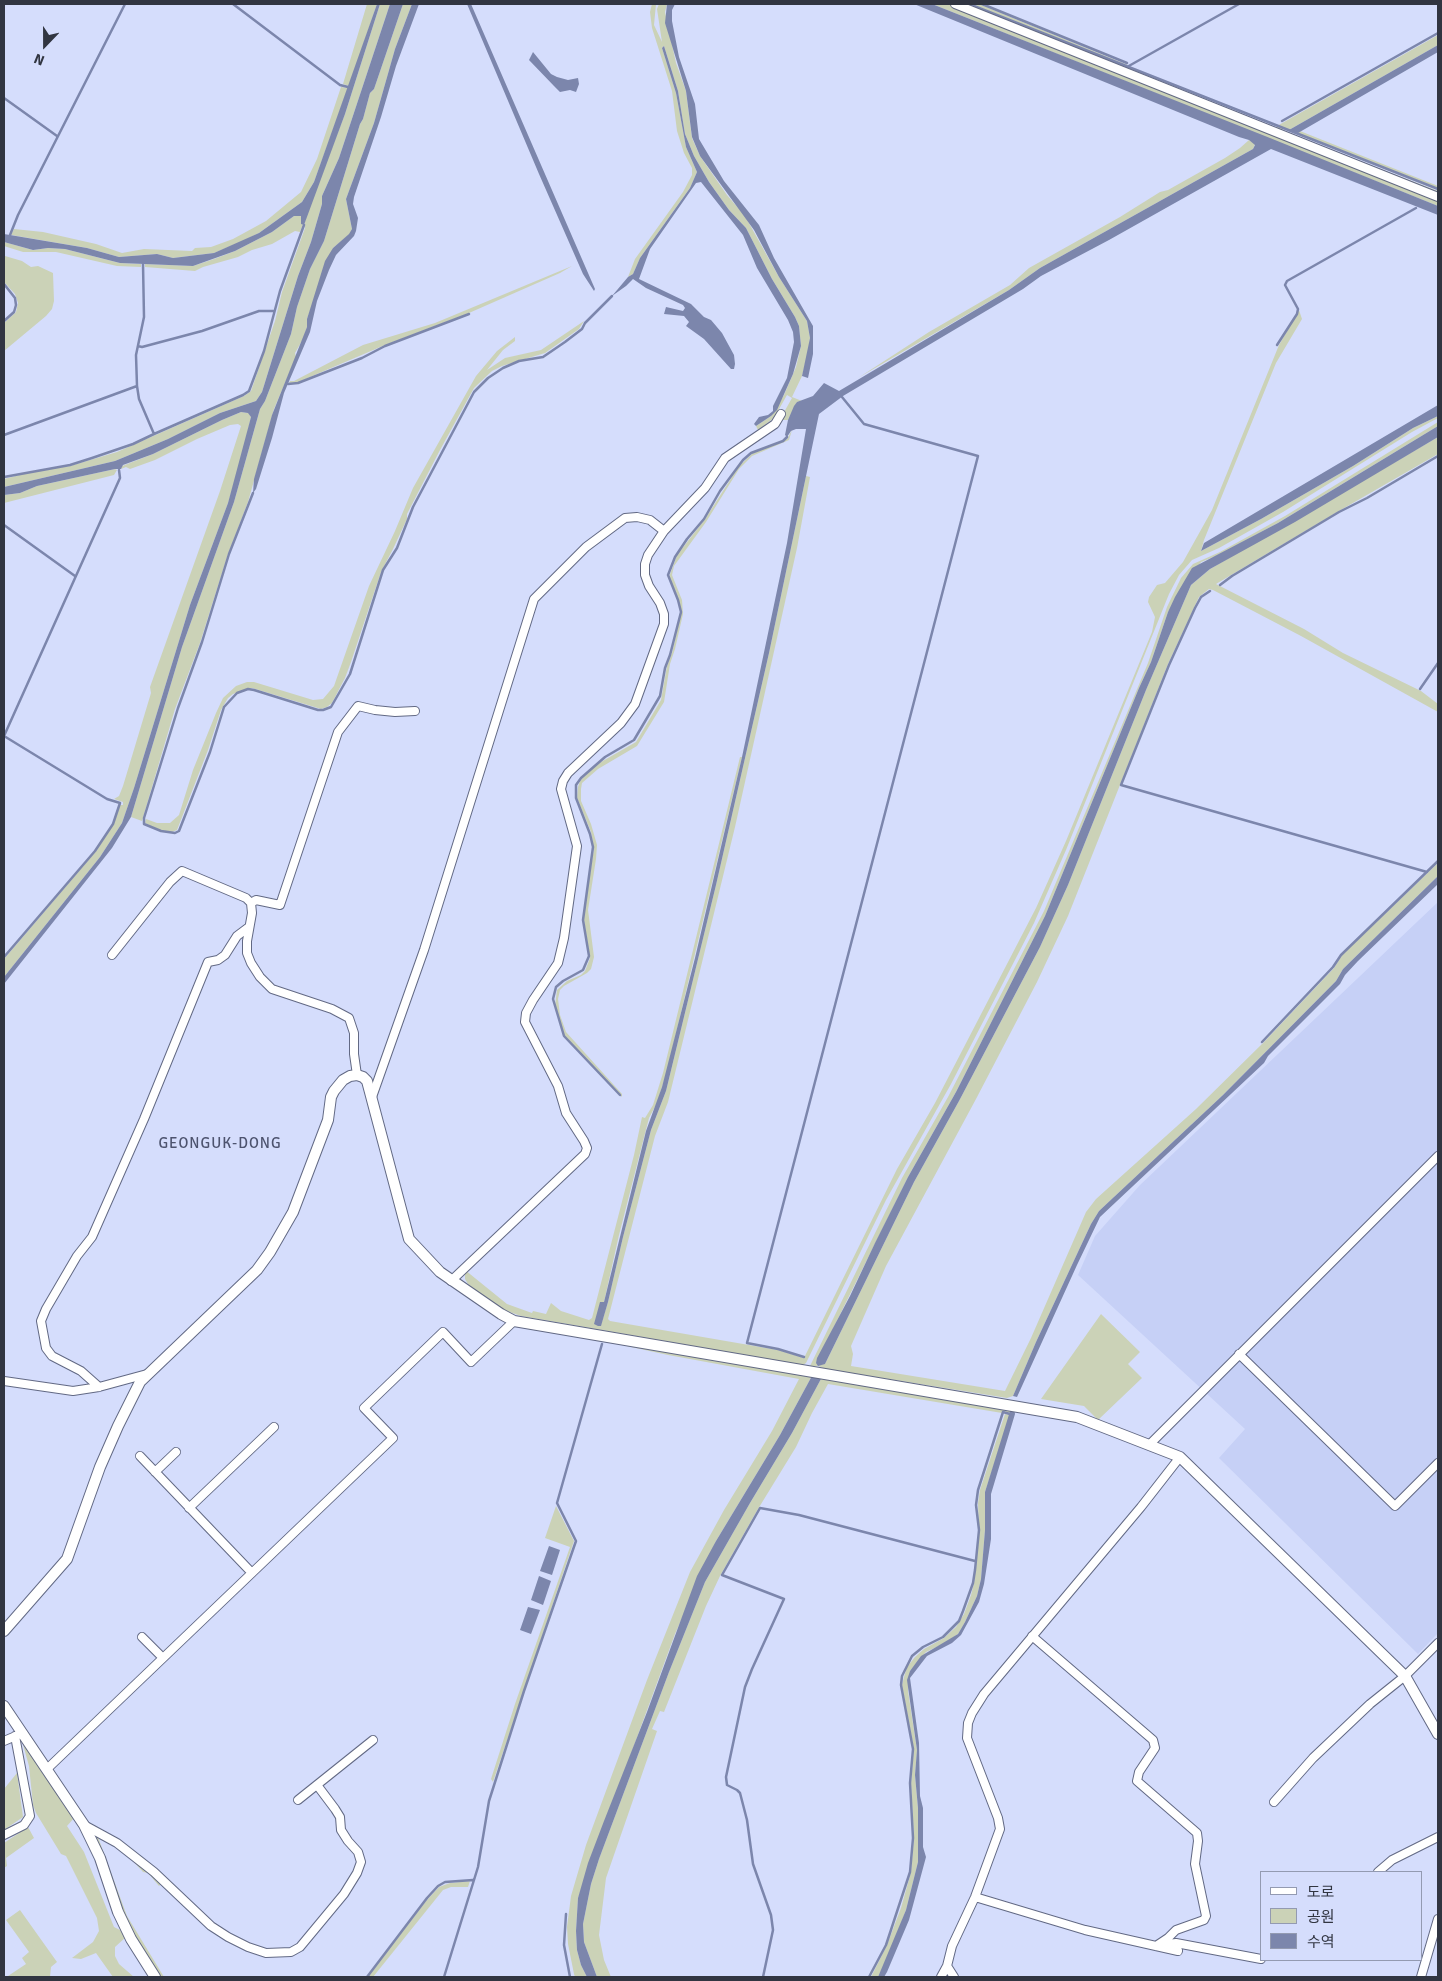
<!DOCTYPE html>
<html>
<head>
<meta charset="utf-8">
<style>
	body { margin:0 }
	#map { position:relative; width:1442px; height:1981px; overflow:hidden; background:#d5ddfc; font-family:Signika,"Noto Sans KR",sans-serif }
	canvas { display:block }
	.frame { position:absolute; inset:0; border:5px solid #313541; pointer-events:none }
	.legend { position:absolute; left:1260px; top:1871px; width:162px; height:90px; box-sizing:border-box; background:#d5ddfc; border:1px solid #939ab1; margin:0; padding:6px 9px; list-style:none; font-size:15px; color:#313541 }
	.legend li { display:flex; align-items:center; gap:10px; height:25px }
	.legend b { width:25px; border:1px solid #939ab1 }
	.north { position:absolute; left:20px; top:20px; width:50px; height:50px; -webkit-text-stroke:4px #d5ddfc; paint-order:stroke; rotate:202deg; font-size:14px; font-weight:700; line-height:20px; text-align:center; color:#313541 }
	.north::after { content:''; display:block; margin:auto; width:18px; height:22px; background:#313541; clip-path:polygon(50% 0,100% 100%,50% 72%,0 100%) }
</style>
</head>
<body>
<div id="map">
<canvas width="1442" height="1981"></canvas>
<div class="frame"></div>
<ul class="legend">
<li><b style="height:6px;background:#fff"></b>도로</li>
<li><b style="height:14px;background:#cbd2b7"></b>공원</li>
<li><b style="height:14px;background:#7c86ac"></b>수역</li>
</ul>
<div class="north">N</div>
</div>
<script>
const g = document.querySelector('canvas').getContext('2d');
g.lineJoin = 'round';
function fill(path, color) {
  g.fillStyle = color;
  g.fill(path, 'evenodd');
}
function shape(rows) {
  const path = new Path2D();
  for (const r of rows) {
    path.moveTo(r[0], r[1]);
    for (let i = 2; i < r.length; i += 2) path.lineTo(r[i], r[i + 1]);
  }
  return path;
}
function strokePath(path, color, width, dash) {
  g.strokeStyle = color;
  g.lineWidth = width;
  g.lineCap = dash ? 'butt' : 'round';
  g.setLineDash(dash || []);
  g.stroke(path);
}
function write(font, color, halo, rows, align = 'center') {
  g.font = font + ' Signika,sans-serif';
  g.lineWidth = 4;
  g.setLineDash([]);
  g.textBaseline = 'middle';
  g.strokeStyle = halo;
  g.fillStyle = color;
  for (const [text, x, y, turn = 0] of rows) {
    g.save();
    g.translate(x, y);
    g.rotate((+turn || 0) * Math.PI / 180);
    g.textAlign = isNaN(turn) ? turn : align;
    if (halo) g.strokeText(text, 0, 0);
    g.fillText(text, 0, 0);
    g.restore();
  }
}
fill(shape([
	[1438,902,1438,1633,1418,1654,1219,1458,1245,1429,1078,1275,1095,1236,1140,1185]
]), '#c6d0f6');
fill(shape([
	[367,4,377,4,349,86,343,84],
	[380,4,390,4,339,158,322,196,322,204,311,242,298,276,262,392,256,401,220,413,168,439,115,461,4,487,4,479,39,470,70,466,117,452,244,396,251,391,275,321,282,292,305,228,304,225,309,207,345,114],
	[403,4,412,4,395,49,374,123,346,199,352,229,350,234,333,248,307,319,307,327,303,339,295,353,296,357,274,409,248,502,228,554,200,643,175,709,142,821,131,817,182,647,234,502,260,409,265,401,291,334,297,307,310,269,324,241,360,124,363,119,370,93,374,89],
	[652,4,656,4,654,25,662,42,657,9,659,4,667,4,665,12,676,63,686,91,692,138,700,156,727,195,745,216,779,277,807,321,810,338,808,352,802,376,792,397,802,401,797,402,788,420,783,420,783,414,792,398,787,395,774,418,758,430,756,426,771,416,784,395,796,367,801,346,799,326,795,317,772,279,746,228,729,210,709,182,694,156,685,134,678,91,664,46,662,48,676,93,686,147,697,172,690,188,640,258,633,274,628,277,635,259,683,192,692,175,692,168,684,153,677,131,672,91,652,28,650,12],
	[932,4,951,4,1438,198,1438,206],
	[960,4,965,4,1277,129,1277,126,1438,35,1438,45,1289,130,1283,128,1282,131,1438,191,1438,194],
	[972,4,979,4,1128,65,1126,66],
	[341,87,348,88,314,182,302,202,259,233,243,241,214,253,173,258,157,254,119,257,87,248,11,235,14,229,43,232,96,244,122,253,144,249,192,251,195,248,211,247,233,239,266,221,301,192,317,159],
	[1300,131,1438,186,1438,188,1298,133],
	[1249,140,1255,144,1253,149,1040,268,1009,290,858,378,929,332,1010,285,1029,268,1120,217,1160,192,1168,190,1225,158,1240,148],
	[294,216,301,216,301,223,303,224,300,232,295,231,272,244,252,250,238,257,203,267,195,271,145,267,145,264,193,266,214,259,235,251,272,232],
	[4,242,33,250,48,248,65,249,120,263,141,264,141,267,117,266,56,252,23,252,4,246],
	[5,256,22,261,31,267,38,266,53,273,54,301,52,309,46,316,4,351,4,323,16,312,18,303,15,294,4,282],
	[572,266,560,273,469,313,385,345,296,383,289,383,290,381,294,381,363,345,435,323],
	[1299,310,1302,319,1276,363,1204,540,1201,551,1261,519,1353,466,1413,428,1438,416,1438,418,1412,432,1283,512,1219,548,1192,560,1179,575,1169,594,1066,850,1034,923,951,1084,886,1200,806,1363,803,1365,521,1316,501,1309,490,1302,468,1284,465,1279,465,1270,507,1304,532,1313,533,1311,546,1314,551,1303,561,1311,589,1320,592,1318,634,1155,642,1117,645,1118,653,1105,663,1073,724,823,740,757,742,757,667,1071,657,1103,649,1118,619,1235,604,1302,601,1325,608,1302,623,1237,651,1130,666,1091,716,885,769,653,806,476,810,477,797,548,735,827,668,1102,655,1136,608,1319,610,1321,778,1350,804,1358,897,1169,935,1103,1036,908,1066,841,1152,632,1155,617,1148,602,1149,597,1157,585,1165,583,1183,562,1212,510,1279,345],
	[584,321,579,329,545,353,502,366,492,371,474,388,440,450,407,514,407,519,393,549,381,572,351,662,345,678,332,703,327,707,321,709,252,688,233,694,228,698,221,710,208,750,177,830,172,832,159,830,145,823,146,819,157,823,170,823,179,815,193,770,216,713,223,698,236,686,247,682,254,682,313,700,323,699,334,686,369,586,395,531,413,488,476,376,497,351,515,337,515,341,503,350,487,370,505,358,541,350],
	[241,412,249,413,251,417,241,460,228,503,190,605,134,788,122,823,100,857,4,977,4,959,97,850,114,823,120,805,123,805,123,802,114,799,119,796,123,786,151,693,150,687,220,491,241,426,238,424,230,425,197,439,155,460,130,469,126,467,121,469,122,466,153,454,222,420],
	[1438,422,1438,426,1278,523,1216,556,1201,562,1168,612,1151,662,1139,688,1045,916,956,1092,908,1177,816,1363,825,1364,914,1182,959,1101,1040,947,1068,885,1146,690,1191,585,1210,569,1438,437,1438,454,1339,511,1216,584,1304,629,1343,653,1421,691,1438,704,1438,712,1301,636,1213,590,1209,589,1199,597,1168,664,1068,916,1037,982,976,1099,886,1266,851,1346,853,1354,851,1366,1005,1391,1031,1338,1086,1212,1096,1199,1196,1109,1263,1043,1334,968,1342,955,1438,863,1438,876,1343,969,1336,981,1223,1095,1099,1211,1091,1224,1036,1342,1013,1396,1007,1398,826,1369,818,1366,810,1366,902,1178,948,1097,1044,911,1148,663,1167,607,1181,578,1193,564,1220,552,1285,516],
	[792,430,789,440,752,456,739,469,706,522,674,566,672,575,682,600,683,614,675,649,670,664,664,702,637,746,598,769,582,783,581,789,581,801,591,824,597,845,596,859,588,910,594,957,591,969,587,973,564,986,560,990,558,999,560,1015,566,1032,622,1094,622,1097,564,1035,555,1006,557,990,567,981,581,975,585,971,590,958,584,920,585,905,594,849,591,832,577,798,578,787,580,781,594,766,636,742,661,700,667,666,672,653,681,613,677,595,669,577,677,555,705,519,739,466,753,453,787,439],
	[115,469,117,470,114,475,4,503,4,495,20,493,37,486],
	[1101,1314,1140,1352,1128,1364,1142,1378,1098,1420,1084,1406,1041,1399],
	[533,1325,813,1374,780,1435,716,1541,675,1634,578,1898,576,1931,577,1950,581,1965,587,1977,575,1977,574,1974,568,1944,567,1927,571,1896,586,1845,647,1680,690,1572,724,1510,772,1431,799,1379,668,1355,599,1340,528,1329],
	[822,1377,1011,1408,1010,1413,1003,1411,1002,1413,828,1384,812,1413,796,1447,758,1509,720,1576,706,1606,664,1712,660,1711,652,1729,657,1731,606,1878,599,1935,604,1960,611,1977,597,1977,584,1942,583,1924,591,1884,599,1859,669,1672,705,1582,750,1503,792,1433],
	[1005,1414,1010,1415,985,1492,985,1530,981,1579,977,1596,965,1622,958,1634,945,1643,926,1652,910,1671,908,1691,917,1750,915,1775,918,1808,918,1862,906,1910,895,1939,881,1971,878,1977,871,1977,887,1945,901,1908,911,1872,914,1838,911,1783,914,1749,902,1685,904,1677,907,1667,915,1657,924,1649,944,1638,956,1627,964,1614,971,1595,974,1583,979,1536,978,1503,980,1490],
	[556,1506,574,1541,493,1782,491,1779,515,1704,570,1547,545,1538],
	[22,1741,75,1817,67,1826,84,1852,114,1927,124,1932,126,1937,115,1947,115,1956,119,1964,134,1977,113,1977,96,1953,81,1959,72,1958,93,1942,99,1931,97,1918,66,1856,61,1854,36,1813,33,1805,29,1766],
	[17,1773,23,1817,4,1830,4,1789],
	[28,1827,34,1838,6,1858,7,1866,4,1868,4,1843],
	[97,1834,108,1840,146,1868,161,1884,159,1886,148,1873,143,1872,132,1860,110,1843,98,1837,127,1916,164,1977,160,1977,128,1924,94,1835],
	[470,1881,468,1887,451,1887,443,1890,373,1977,368,1977,426,1901,439,1887,450,1883],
	[20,1910,57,1962,51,1967,50,1977,8,1976,26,1964,22,1958,29,1952,6,1920]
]), '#cbd2b7');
fill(shape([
	[377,4,380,4,345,114,304,225,301,224,301,216,294,216,272,232,235,251,193,266,120,263,65,249,48,248,33,250,4,242,4,234,87,248,119,257,157,254,173,258,214,253,259,233,302,202,314,182],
	[390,4,403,4,374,89,370,93,363,119,360,124,324,241,310,269,297,307,291,334,265,401,260,409,234,502,182,647,131,817,112,848,4,984,4,977,100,857,122,823,134,788,190,605,228,503,251,417,248,413,241,412,222,420,153,454,123,465,121,469,115,469,37,486,20,493,4,495,4,487,115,461,168,439,220,413,256,401,262,392,298,276,311,242,322,204,322,196,339,158],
	[412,4,419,4,396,66,381,117,354,197,353,204,358,218,356,231,354,236,336,255,329,270,317,301,310,332,284,393,272,438,256,489,253,493,254,479,272,415,307,327,307,319,325,261,333,248,349,234,352,229,346,199,374,123,395,49],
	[467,4,471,4,595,289,594,291,583,274,539,174],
	[667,4,675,4,672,10,672,21,679,57,695,104,699,139,724,181,759,225,774,258,813,326,813,354,808,378,802,376,810,338,807,321,779,277,754,230,700,156,692,137,686,91,665,23],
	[914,4,932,4,1270,138,1438,206,1438,215,1271,149,1109,240,1041,276,1023,289,843,396,819,414,769,653,716,885,666,1091,651,1130,623,1237,608,1302,601,1326,598,1326,594,1324,600,1302,604,1302,646,1131,662,1087,695,958,742,757,787,543,806,429,796,429,791,431,787,437,785,435,788,420,794,406,797,402,813,396,824,383,839,391,1009,290,1040,268,1253,149,1255,145,1249,140,1239,137],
	[1438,45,1438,52,1298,133,1289,130],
	[664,46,678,91,685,134,694,156,709,182,729,210,746,228,772,279,795,317,799,326,801,346,793,374,777,410,771,416,756,426,754,424,759,417,768,415,773,411,773,406,787,378,794,342,793,332,788,320,757,268,743,235,701,182,696,183,650,249,639,279,691,304,704,317,711,320,722,333,734,355,735,364,734,369,731,369,704,339,686,326,689,322,684,316,664,314,666,307,683,311,685,308,683,305,646,288,633,279,626,286,612,296,628,277,633,274,640,258,690,188,697,172,686,147,676,93,662,48],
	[533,52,551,74,557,77,568,80,578,78,579,84,576,92,570,90,560,92,554,86,529,60],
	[1438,405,1438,416,1413,428,1353,466,1261,519,1201,551,1204,543],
	[1438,426,1438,437,1295,522,1210,569,1191,585,1146,690,1068,885,1040,947,959,1101,914,1182,825,1364,818,1366,816,1363,817,1358,850,1296,875,1243,908,1177,956,1092,1045,916,1139,688,1151,662,1168,612,1175,597,1192,568,1278,523],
	[1438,876,1438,884,1358,961,1345,975,1340,984,1268,1056,1264,1063,1100,1217,1077,1265,1017,1397,1013,1396,1036,1342,1091,1224,1099,1211,1223,1095,1336,981,1343,969],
	[813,1374,822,1377,792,1433,750,1503,705,1582,669,1672,599,1859,591,1884,583,1924,584,1942,597,1977,587,1977,581,1965,577,1950,576,1931,578,1898,588,1863,604,1821,647,1712,697,1576,716,1541,780,1435],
	[1011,1408,1014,1409,1015,1414,991,1494,991,1539,984,1584,979,1602,961,1635,952,1643,927,1656,910,1678,919,1743,920,1796,923,1808,923,1847,926,1857,909,1920,887,1972,884,1977,878,1977,906,1910,918,1862,918,1808,915,1775,917,1750,907,1680,910,1671,921,1656,958,1634,965,1622,977,1596,981,1579,985,1530,985,1492],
	[549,1546,560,1550,552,1575,540,1571],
	[539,1576,551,1581,543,1605,531,1600],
	[528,1607,540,1610,531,1634,520,1630]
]), '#7c86ac');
strokePath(shape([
	[233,4,340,85,348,87],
	[969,4,1438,189],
	[982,4,1127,63],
	[1127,67,1239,4],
	[4,98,57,136],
	[1282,121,1438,33],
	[10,235,18,215,125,4],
	[4,284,15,298,16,305,14,312,4,321],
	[1277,345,1297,314,1298,309,1285,285,1287,281,1416,208],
	[138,346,142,347,202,331,259,311,273,311],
	[288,384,298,383,362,358,385,346,469,314],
	[154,434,243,395,249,391,264,351,280,291,304,225],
	[4,435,137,386],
	[4,477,70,465,92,458,133,444,154,434,139,399,137,386,136,355,144,317,143,264],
	[253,493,229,554,202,642,178,708,144,818,144,824,161,831,175,833,179,831,210,752,224,707,237,693,248,689,254,690,318,710,323,710,331,707,350,674,383,570,397,548,413,507,474,392,488,378,503,368,519,361,543,357,565,342,582,329,585,323,612,296],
	[4,525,75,576],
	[1220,585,1232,576,1339,512,1367,498,1438,456],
	[1210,591,1201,597,1195,608,1169,665,1121,785,1427,872],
	[1420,689,1438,663],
	[4,736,107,799,120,803,113,824,95,851,4,957],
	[4,736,120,478,119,470],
	[1262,1042,1333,967,1341,955,1438,861],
	[620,1095,564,1036,553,999,556,987,563,981,583,970,589,956,583,920,593,847,590,834,576,798,576,785,581,778,605,757,634,740,660,696,665,668,670,655,681,612,678,600,668,575,675,557,687,539,704,519,720,491,743,460,751,453,783,441,787,437],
	[804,1357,778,1349,747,1343,978,456,864,424,842,397],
	[566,1914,564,1945,570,1977],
	[367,1977,427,1898,438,1886,445,1882,473,1880],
	[444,1977,478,1867,489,1801,524,1691,576,1541,557,1503,602,1344],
	[763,1977,773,1930,771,1915,753,1864,747,1820,740,1793,737,1790,727,1785,726,1777,745,1687,752,1669,784,1599,722,1575,760,1508,799,1515,975,1561],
	[869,1977,886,1945,910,1872,913,1838,910,1783,913,1749,901,1685,902,1676,912,1656,923,1647,943,1637,959,1621,963,1611,973,1583,975,1570,979,1530,976,1505,978,1490,1003,1412,1010,1414]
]), '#7c86ac', 2.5);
const minor = shape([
	[955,4,1438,197],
	[251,903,256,900,280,905,338,732,358,706,375,710,395,712,415,711],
	[112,955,170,882,182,871,246,898,251,903,252,913,247,941,247,953,251,963,260,977,272,989,332,1009,349,1018,354,1033,354,1054,357,1075],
	[372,1097,424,950,534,599,586,547,625,518,637,517,650,520,664,531],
	[451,1281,585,1154,587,1148,584,1141,566,1113,558,1086,525,1022,526,1013,533,1000,558,963,564,938,577,846,561,789,563,781,568,773,621,723,635,704,664,624,664,614,660,603,649,586,645,575,645,564,648,555,664,531,705,488,725,458,775,424,781,414],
	[1239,1354,1395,1506,1438,1463],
	[4,1381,73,1391,99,1387,147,1374],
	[99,1387,81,1371,52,1356,46,1348,41,1321,46,1309,77,1256,92,1237,144,1119,208,962,218,960,225,955,237,936,249,927],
	[1149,1445,1438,1156],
	[140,1456,252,1573],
	[155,1472,176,1452],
	[189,1508,274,1427],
	[1032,1636,1153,1740,1155,1748,1139,1772,1137,1781,1197,1833,1198,1841,1195,1864,1206,1916,1204,1920,1176,1930,1168,1938,1156,1946],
	[142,1637,163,1658],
	[4,1741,18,1735],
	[47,1769,393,1438,364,1408,443,1332,471,1362,514,1321],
	[298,1800,373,1740],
	[1274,1802,1313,1758,1370,1704,1405,1676,1438,1643],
	[84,1825,117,1843,154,1872,211,1926,228,1937,248,1947,266,1953,291,1952,300,1947,344,1894,357,1873,361,1862,358,1852,348,1841,341,1830,340,1817,335,1809,317,1785],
	[4,1835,24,1825,30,1816,15,1736],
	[1378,1872,1392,1860,1438,1837],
	[975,1897,1085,1930,1178,1951],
	[1160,1945,1176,1943,1261,1959],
	[947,1966,954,1977],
	[941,1977,947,1966,952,1946,975,1897,1000,1829,998,1818,967,1738,968,1723,972,1713,984,1694,1141,1507,1180,1457],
	[1421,1977,1438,1919]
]);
const tertiary = shape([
	[4,1631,67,1559,100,1467,118,1426,140,1382,257,1270,270,1252,293,1212,328,1120,331,1097,334,1091,343,1080,350,1076,357,1075,363,1077,367,1081,409,1239,440,1272,501,1314,514,1321,1077,1417,1180,1457,1405,1676,1438,1734],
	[4,1706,84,1825,100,1858,118,1912,131,1939,155,1977]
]);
strokePath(minor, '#626984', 10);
strokePath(tertiary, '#626984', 12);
strokePath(minor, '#fff', 8);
strokePath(tertiary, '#fff', 10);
g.letterSpacing = '1px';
write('15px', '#4d536e', '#d5ddfc', [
	["GEONGUK-DONG",220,1144]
]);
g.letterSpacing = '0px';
</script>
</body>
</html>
